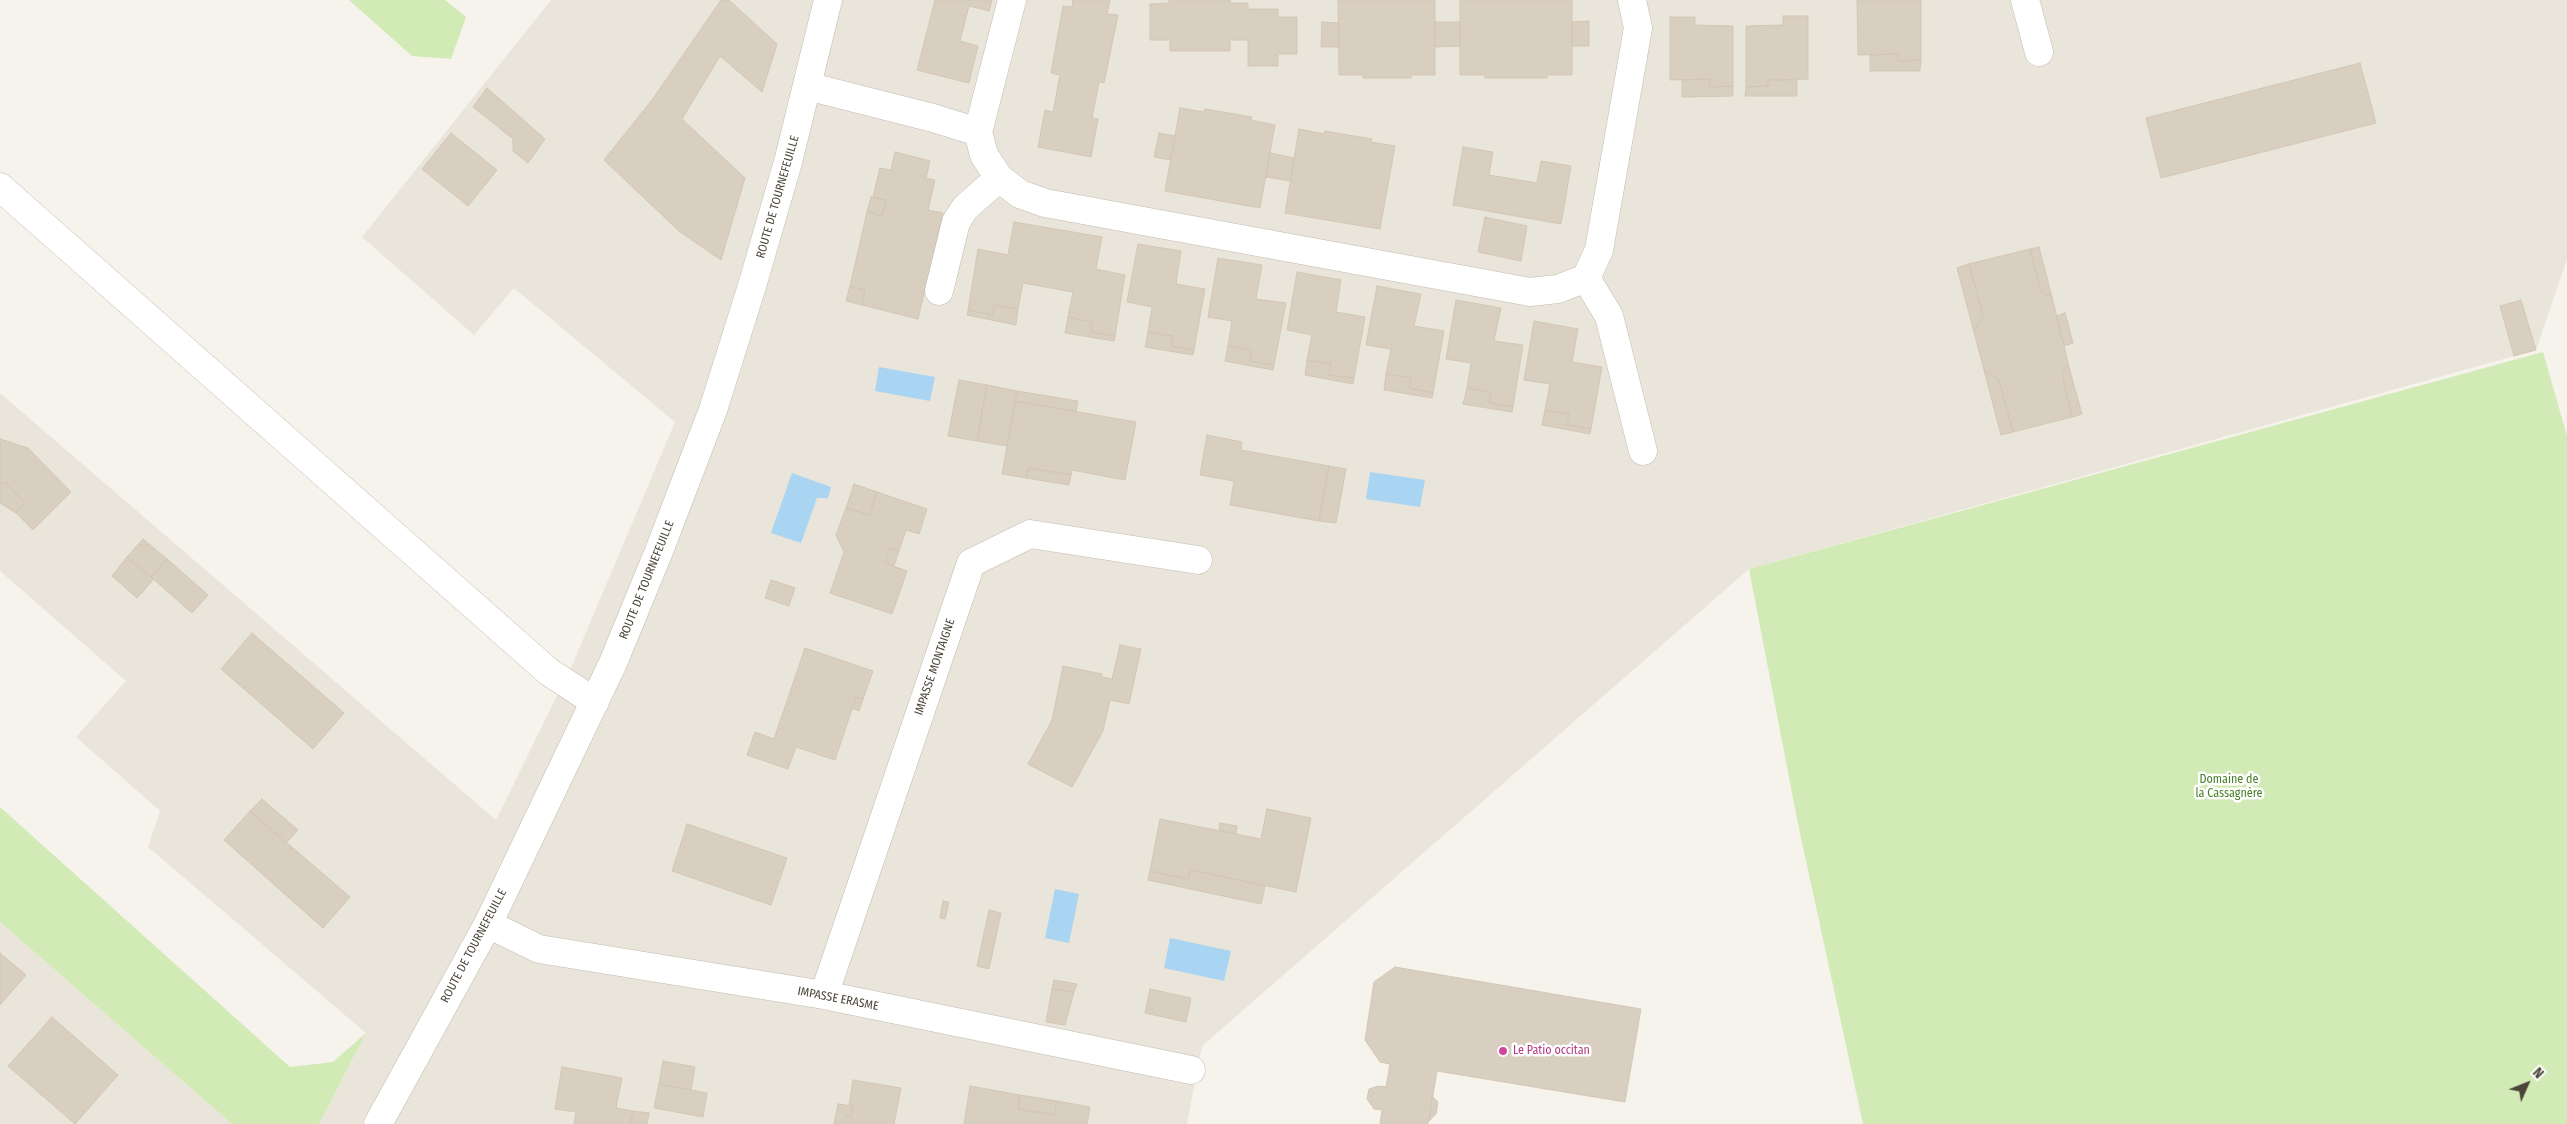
<!DOCTYPE html>
<html>
<head>
<meta charset="utf-8">
<style>
	body { margin:0 }
	#map { position:relative; width:2567px; height:1124px; overflow:hidden; background:#f6f3ec; font-family:"Fira Sans Condensed",sans-serif }
	canvas { display:block }
	.north { position:absolute; left:2502px; top:1059px; width:50px; height:50px; -webkit-text-stroke:4px #fff; paint-order:stroke; rotate:46deg; font-size:14px; font-weight:700; line-height:20px; text-align:center; color:#4b4439 }
	.north::after { content:''; display:block; margin:auto; width:18px; height:22px; background:#4b4439; clip-path:polygon(50% 0,100% 100%,50% 72%,0 100%) }
</style>
</head>
<body>
<div id="map">
<canvas width="2567" height="1124"></canvas>
<div class="north">N</div>
</div>
<script>
const g = document.querySelector('canvas').getContext('2d');
g.lineJoin = 'round';
function fill(path, color) {
  g.fillStyle = color;
  g.fill(path, 'evenodd');
}
function shape(rows) {
  const path = new Path2D();
  for (const r of rows) {
    path.moveTo(r[0], r[1]);
    for (let i = 2; i < r.length; i += 2) path.lineTo(r[i], r[i + 1]);
  }
  return path;
}
function strokePath(path, color, width, dash) {
  g.strokeStyle = color;
  g.lineWidth = width;
  g.lineCap = dash ? 'butt' : 'round';
  g.setLineDash(dash || []);
  g.stroke(path);
}
function write(font, color, halo, rows, align = 'center') {
  g.font = font + ' "Fira Sans Condensed",sans-serif';
  g.lineWidth = 5;
  g.setLineDash([]);
  g.textBaseline = 'middle';
  g.strokeStyle = halo;
  g.fillStyle = color;
  for (const [text, x, y, turn = 0] of rows) {
    g.save();
    g.translate(x, y);
    g.rotate((+turn || 0) * Math.PI / 180);
    g.textAlign = isNaN(turn) ? turn : align;
    if (halo) g.strokeText(text, 0, 0);
    g.fillText(text, 0, 0);
    g.restore();
  }
}
fill(shape([
	[551,0,2567,0,2567,259,2536,350,1749,569,1202,1046,1187,1124,319,1124,366,1033,148,847,160,811,76,737,126,681,0,571,0,393,496,820,573,663,675,422,514,288,474,335,362,237],
	[0,922,232,1124,0,1124]
]), '#eae5da');
fill(shape([
	[349,0,445,0,466,17,451,59,412,56],
	[2543,352,2567,436,2567,1124,1863,1124,1797,819,1749,569],
	[0,807,290,1067,333,1062,366,1033,319,1124,232,1124,0,922]
]), '#d2eab5');
fill(shape([
	[879,367,935,377,930,401,875,391],
	[1370,472,1425,480,1420,507,1366,499],
	[792,473,831,487,828,498,817,498,801,543,771,533],
	[1055,889,1079,894,1069,943,1045,938],
	[1170,938,1231,951,1224,981,1164,968]
]), '#a9d4f2');
const building = shape([
	[721,0,729,0,777,44,762,92,720,56,682,119,745,178,721,260,680,232,604,160,652,100,721,0],
	[935,0,992,0,989,11,969,6,960,41,978,46,969,83,917,70,935,0],
	[1073,0,1110,0,1107,14,1118,15,1104,83,1099,82,1092,118,1098,119,1091,157,1038,147,1045,110,1053,112,1060,75,1051,73,1063,6,1072,7,1073,0],
	[1169,0,1230,0,1230,3,1248,3,1248,9,1278,9,1278,17,1297,17,1297,54,1278,54,1278,66,1248,66,1248,40,1230,40,1230,51,1170,51,1170,40,1150,40,1150,4,1169,3,1169,0],
	[1338,0,1435,0,1435,75,1411,75,1411,78,1363,78,1363,75,1339,75,1338,0],
	[1460,0,1572,0,1572,75,1547,75,1547,78,1485,78,1485,75,1460,75,1460,0],
	[1857,0,1921,0,1921,60,1898,61,1898,54,1858,55,1857,0],
	[1783,16,1808,16,1808,79,1768,80,1768,86,1746,87,1746,26,1783,25,1783,16],
	[1670,17,1695,17,1695,25,1733,26,1733,86,1710,87,1710,79,1670,80,1670,17],
	[1589,21,1589,46,1572,46,1572,22,1589,21],
	[1322,22,1339,23,1338,47,1321,47,1322,22],
	[1435,22,1460,22,1460,46,1435,47,1435,22],
	[1898,54,1898,61,1921,60,1920,71,1870,71,1870,55,1898,54],
	[2360,63,2376,123,2161,178,2146,118,2360,63],
	[1710,79,1710,87,1733,86,1733,96,1682,97,1682,80,1710,79],
	[1768,80,1797,80,1797,96,1745,96,1746,87,1768,86,1768,80],
	[487,88,545,139,528,163,513,151,513,139,473,107,487,88],
	[1180,108,1204,112,1205,109,1252,117,1251,120,1275,125,1260,208,1165,191,1180,108],
	[1299,129,1324,134,1325,131,1372,139,1371,142,1395,146,1380,229,1285,213,1299,129],
	[451,133,497,170,468,206,422,169,451,133],
	[1159,133,1175,136,1171,160,1154,157,1159,133],
	[1463,147,1493,152,1489,175,1537,183,1541,161,1571,166,1561,224,1453,205,1463,147],
	[895,152,930,161,926,178,935,180,928,210,943,213,918,319,862,305,865,290,850,286,867,212,882,216,886,200,873,197,880,168,891,170,895,152],
	[1270,153,1294,158,1291,181,1266,177,1270,153],
	[871,197,886,200,882,216,867,212,871,197],
	[1485,217,1527,226,1521,261,1478,252,1485,217],
	[1014,222,1102,237,1096,269,1125,275,1115,336,1091,332,1092,322,1068,317,1073,292,1023,283,1018,309,994,305,993,315,968,310,978,249,1008,255,1014,222],
	[1138,244,1181,251,1176,284,1205,289,1194,350,1171,346,1173,336,1148,332,1152,307,1127,302,1138,244],
	[2039,247,2052,297,2041,292,2030,249,2039,247],
	[2030,249,2041,292,2052,297,2064,346,2068,364,2062,374,2072,417,2013,432,1999,380,1984,370,1974,332,1983,316,1969,264,2030,249],
	[1218,258,1262,265,1256,299,1286,303,1274,365,1250,361,1252,350,1228,346,1232,321,1208,317,1218,258],
	[1969,264,1983,316,1974,332,1957,268,1969,264],
	[1297,272,1341,280,1336,312,1365,317,1354,378,1329,375,1331,364,1307,360,1312,335,1287,330,1297,272],
	[850,286,865,290,862,305,846,301,850,286],
	[1377,286,1421,294,1414,326,1444,331,1433,393,1409,388,1411,378,1386,374,1391,349,1366,345,1377,286],
	[1456,300,1501,308,1494,341,1523,345,1513,407,1489,403,1491,392,1467,388,1471,363,1446,359,1456,300],
	[2521,300,2536,350,2514,356,2500,306,2521,300],
	[994,305,1018,309,1016,325,967,315,968,310,993,315,994,305],
	[2065,313,2073,343,2064,346,2056,316,2065,313],
	[1068,317,1092,322,1091,332,1115,336,1114,341,1065,333,1068,317],
	[1534,321,1578,329,1572,362,1602,367,1591,429,1567,425,1569,414,1545,410,1550,384,1524,380,1534,321],
	[1148,332,1173,336,1171,346,1194,350,1193,355,1145,347,1148,332],
	[1228,346,1252,350,1250,361,1274,365,1273,370,1225,361,1228,346],
	[1307,360,1331,364,1329,375,1354,378,1353,384,1305,375,1307,360],
	[2068,364,2082,414,2072,417,2062,374,2068,364],
	[1984,370,1999,380,2013,432,2001,435,1984,370],
	[1386,374,1411,378,1409,388,1433,393,1432,398,1384,390,1386,374],
	[959,380,987,385,977,441,948,436,959,380],
	[987,385,1017,391,1007,446,977,441,987,385],
	[1467,388,1491,392,1489,403,1513,407,1512,412,1463,404,1467,388],
	[1017,391,1078,401,1076,411,1015,401,1017,391],
	[1015,401,1136,422,1125,480,1072,470,1071,475,1029,468,1026,478,1002,474,1015,401],
	[1545,410,1569,414,1567,425,1591,429,1590,434,1542,425,1545,410],
	[1207,435,1242,442,1241,450,1329,466,1319,521,1230,505,1234,481,1200,475,1207,435],
	[0,439,28,448,71,492,33,530,16,513,25,503,6,483,0,482,0,439],
	[1329,466,1346,469,1336,523,1319,521,1329,466],
	[1029,468,1071,475,1069,485,1026,478,1029,468],
	[0,482,6,483,25,503,16,513,0,503,0,482],
	[854,484,877,492,869,515,846,508,854,484],
	[877,492,927,509,919,534,906,530,899,551,890,548,885,563,907,571,892,614,830,593,844,552,836,535,846,508,869,515,877,492],
	[143,539,167,559,151,577,127,557,143,539],
	[890,548,899,551,894,566,885,563,890,548],
	[127,557,153,580,137,598,112,576,127,557],
	[167,559,208,595,192,613,151,577,167,559],
	[771,580,795,588,789,606,765,598,771,580],
	[252,633,344,713,313,749,221,669,252,633],
	[1120,645,1141,649,1129,704,1110,700,1103,731,1072,787,1028,764,1052,720,1063,666,1102,674,1102,677,1112,679,1120,645],
	[805,648,873,671,863,699,856,697,835,760,796,747,788,769,747,755,755,732,774,739,805,648],
	[856,697,863,699,859,711,852,708,856,697],
	[262,799,298,830,286,843,250,811,262,799],
	[1267,809,1311,818,1296,892,1191,870,1188,879,1150,871,1160,819,1261,839,1267,809],
	[250,811,350,897,323,928,224,840,250,811],
	[1220,823,1237,826,1236,834,1219,830,1220,823],
	[687,824,787,858,771,905,672,871,687,824],
	[1191,870,1265,886,1261,904,1148,880,1150,871,1188,879,1191,870],
	[943,901,949,902,945,919,940,918,943,901],
	[989,910,1001,913,989,969,977,966,989,910],
	[0,953,26,975,0,1005,0,953],
	[1395,967,1641,1009,1625,1102,1437,1071,1428,1124,1380,1124,1382,1110,1374,1109,1367,1099,1369,1089,1378,1086,1386,1087,1390,1064,1380,1062,1365,1040,1374,982,1395,967],
	[1054,980,1077,984,1074,992,1052,989,1054,980],
	[1052,989,1074,992,1065,1025,1046,1022,1052,989],
	[1150,989,1191,998,1186,1022,1145,1013,1150,989],
	[52,1017,118,1075,75,1124,8,1066,52,1017],
	[663,1061,695,1067,691,1090,659,1084,663,1061],
	[562,1067,622,1078,616,1108,633,1111,630,1124,574,1124,576,1112,555,1109,562,1067],
	[853,1080,901,1088,894,1124,845,1124,846,1115,851,1116,853,1106,849,1105,853,1080],
	[659,1084,707,1093,703,1117,654,1108,659,1084],
	[970,1086,1020,1095,1018,1109,1054,1115,1057,1101,1090,1107,1087,1124,964,1124,970,1086],
	[1020,1095,1057,1101,1054,1115,1018,1109,1020,1095],
	[1432,1096,1438,1102,1436,1114,1429,1121,1432,1096],
	[838,1104,853,1106,851,1116,846,1115,845,1124,834,1124,838,1104],
	[633,1111,649,1113,647,1124,630,1124,633,1111]
]);
fill(building, '#d8cfc1');
strokePath(building, '#d3c7b4', 1);
const minor = shape([
	[1012,0,978,132,984,155,999,178,1020,194,1045,203,1530,292,1558,289,1586,278,1599,250,1638,28,1632,0],
	[2025,0,2039,52],
	[807,86,933,118,978,132],
	[0,187,549,672,595,702],
	[1586,278,1609,316,1643,451],
	[939,291,956,222,965,208,999,178],
	[488,924,539,949,824,995,1191,1070],
	[824,995,971,563,1030,534,1198,560],
	[378,1124,488,924,613,663,659,551,713,410,752,286,788,162,828,0]
]);
strokePath(minor, '#c2bbae', 29);
strokePath(minor, '#fff', 28);
for (const [x, y, r, color] of [
	[1503,1051,5,"#d1479c"]
]) {
  const dot = new Path2D();
  dot.arc(x, y, r, 0, 2 * Math.PI);
  g.fillStyle = color;
  g.fill(dot);
  strokePath(dot, '#fff', 2);
}
write('12px', '#4b4439', '#fff', [
	["ROUTE DE TOURNEFEUILLE",778,197,-74],
	["ROUTE DE TOURNEFEUILLE",647,580,-68],
	["IMPASSE MONTAIGNE",935,667,-71],
	["ROUTE DE TOURNEFEUILLE",474,946,-62],
	["IMPASSE ERASME",838,999,11]
]);
write('12px', '#4a7f2a', '#fff', [
	["Domaine de",2229,780],
	["la Cassagnère",2229,794]
]);
write('12px', '#b23c85', '#fff', [
	["Le Patio occitan",1513,1051]
], 'left');
</script>
</body>
</html>
